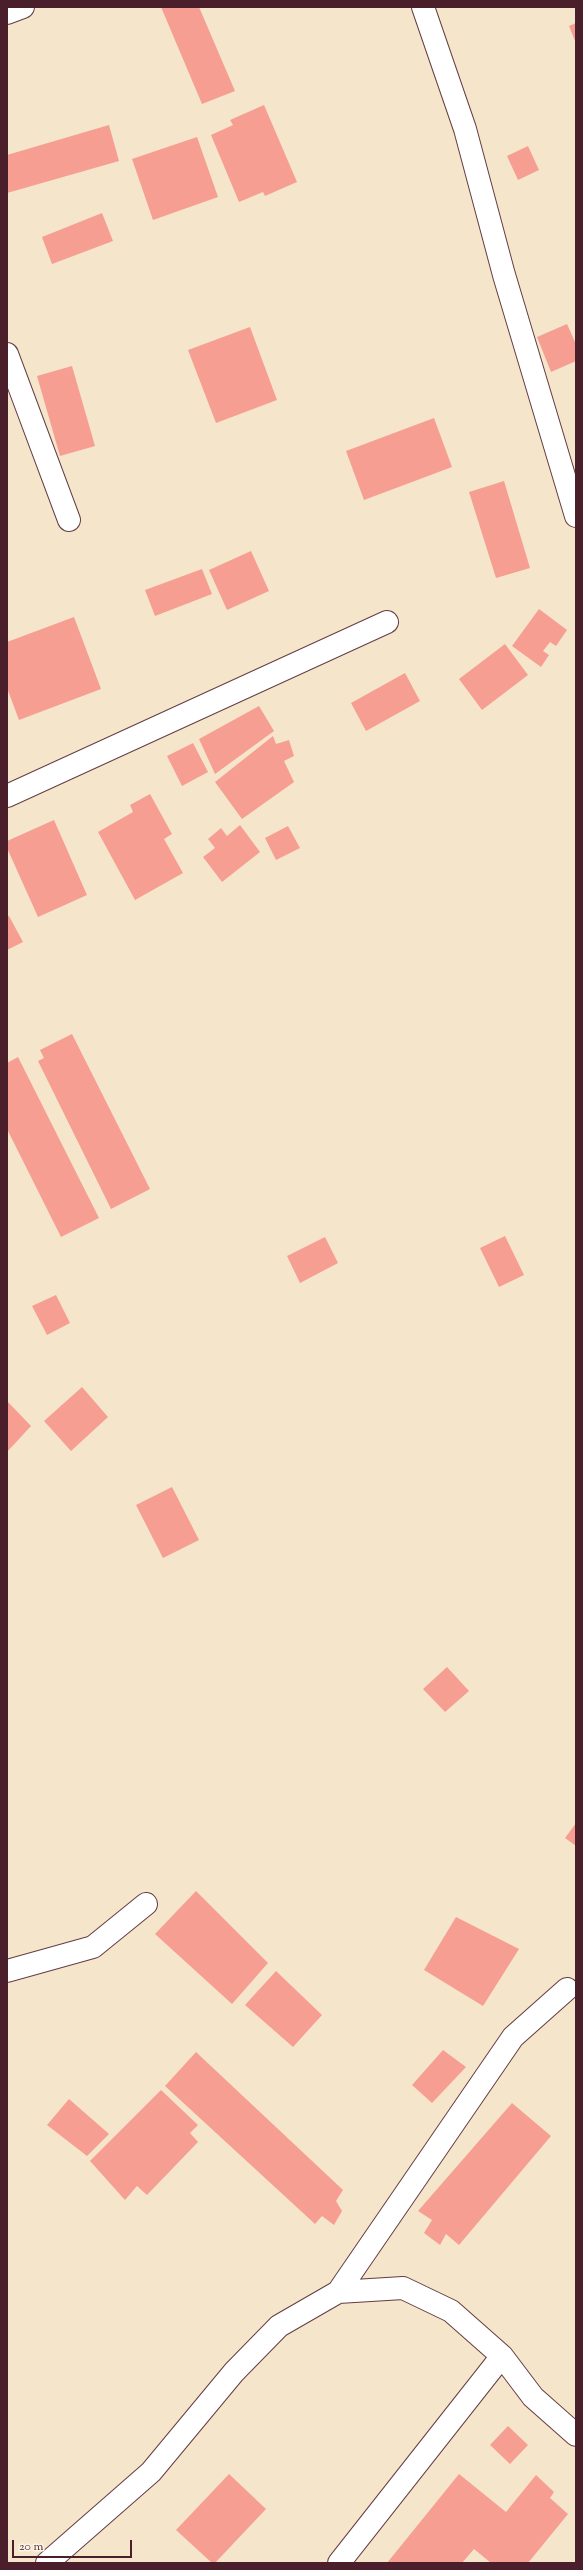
<!DOCTYPE html>
<html>
<head>
<meta charset="utf-8">
<style>
	body { margin:0 }
	#map { position:relative; width:583px; height:2570px; overflow:hidden; background:#f5e5cb; font-family:"Sorts Mill Goudy",serif }
	canvas { display:block }
	.frame { position:absolute; inset:0; border:8px solid #4a1f2b; pointer-events:none }
	.scale { position:absolute; left:12px; top:2540px; width:120px; height:18px; box-sizing:border-box; border:2px solid #4a1f2b; border-top:0; padding-left:5px; font-size:12px; line-height:14px; white-space:nowrap; color:#4a1f2b; -webkit-text-stroke:3px #fcf5e5; paint-order:stroke }
</style>
</head>
<body>
<div id="map">
<canvas width="583" height="2570"></canvas>
<div class="frame"></div>
<div class="scale">20 m</div>
</div>
<script>
const g = document.querySelector('canvas').getContext('2d');
g.lineJoin = 'round';
function fill(path, color) {
  g.fillStyle = color;
  g.fill(path, 'evenodd');
}
function shape(rows) {
  const path = new Path2D();
  for (const r of rows) {
    path.moveTo(r[0], r[1]);
    for (let i = 2; i < r.length; i += 2) path.lineTo(r[i], r[i + 1]);
  }
  return path;
}
function strokePath(path, color, width, dash) {
  g.strokeStyle = color;
  g.lineWidth = width;
  g.lineCap = dash ? 'butt' : 'round';
  g.setLineDash(dash || []);
  g.stroke(path);
}
fill(shape([
	[161,7,199,7,235,91,202,104],
	[576,23,576,41,575,41,569,26],
	[264,105,297,182,265,196,263,192,239,202,211,135,233,125,230,120],
	[109,125,119,161,7,193,7,155],
	[197,137,218,197,153,220,132,159],
	[528,146,539,170,518,180,507,156],
	[102,213,113,241,52,264,42,237],
	[567,324,576,344,576,361,551,372,537,337],
	[250,327,277,400,216,423,188,350],
	[72,366,95,446,60,456,37,376],
	[434,418,452,467,364,500,346,451],
	[504,481,530,568,496,578,469,492],
	[251,551,269,591,227,610,209,570],
	[202,569,212,594,155,616,145,590],
	[539,609,567,630,556,646,550,642,543,651,549,655,541,667,512,646],
	[74,617,101,689,19,720,7,688,7,642],
	[505,644,528,675,482,710,459,679],
	[405,673,420,701,366,731,351,703],
	[259,706,274,731,215,774,199,739],
	[273,736,276,744,289,740,294,756,284,761,294,782,242,819,215,782],
	[193,743,208,772,182,786,167,756],
	[150,794,172,834,164,839,183,873,135,900,98,832,133,812,130,805],
	[54,820,87,895,38,917,7,848,7,841],
	[240,825,260,852,222,882,203,857,215,848,208,839,221,828,227,836],
	[288,826,300,848,276,860,265,838],
	[9,916,23,942,7,950,7,917],
	[72,1034,150,1189,111,1209,38,1061,44,1058,40,1050],
	[18,1057,99,1218,61,1237,7,1129,7,1063],
	[505,1236,524,1275,499,1287,480,1248],
	[325,1237,338,1263,300,1283,287,1256],
	[56,1295,70,1323,47,1335,32,1306],
	[82,1387,108,1417,71,1451,44,1421],
	[7,1401,31,1426,7,1452],
	[172,1487,199,1540,163,1558,136,1505],
	[447,1667,469,1691,445,1712,423,1689],
	[576,1823,576,1846,565,1838],
	[196,1891,268,1963,232,2004,155,1934],
	[456,1917,519,1949,483,2006,424,1970],
	[276,1971,322,2015,293,2047,245,2005],
	[443,2050,466,2067,432,2103,412,2085],
	[196,2052,343,2190,336,2201,342,2211,334,2225,322,2216,315,2224,165,2086],
	[161,2090,198,2125,190,2133,198,2142,147,2195,137,2186,125,2200,90,2161],
	[69,2099,109,2134,87,2156,47,2125],
	[512,2103,551,2136,459,2245,446,2234,440,2245,424,2233,432,2220,418,2211],
	[508,2426,528,2445,510,2464,490,2445],
	[229,2474,266,2509,215,2563,212,2563,176,2530],
	[459,2474,506,2512,536,2475,554,2492,550,2498,568,2514,528,2563,491,2563,474,2549,462,2563,387,2563]
]), '#f79e93');
const minor = shape([
	[423,7,465,129,504,275,576,516],
	[7,13,23,7],
	[7,354,69,520],
	[7,796,387,622],
	[7,1971,93,1947,146,1904],
	[338,2292,513,2037,567,1989],
	[47,2563,151,2472,234,2372,279,2326,338,2292,403,2288,451,2311,502,2356,533,2397,576,2435],
	[339,2563,502,2356]
]);
strokePath(minor, '#643d43', 24);
strokePath(minor, '#fff', 22);
</script>
</body>
</html>
